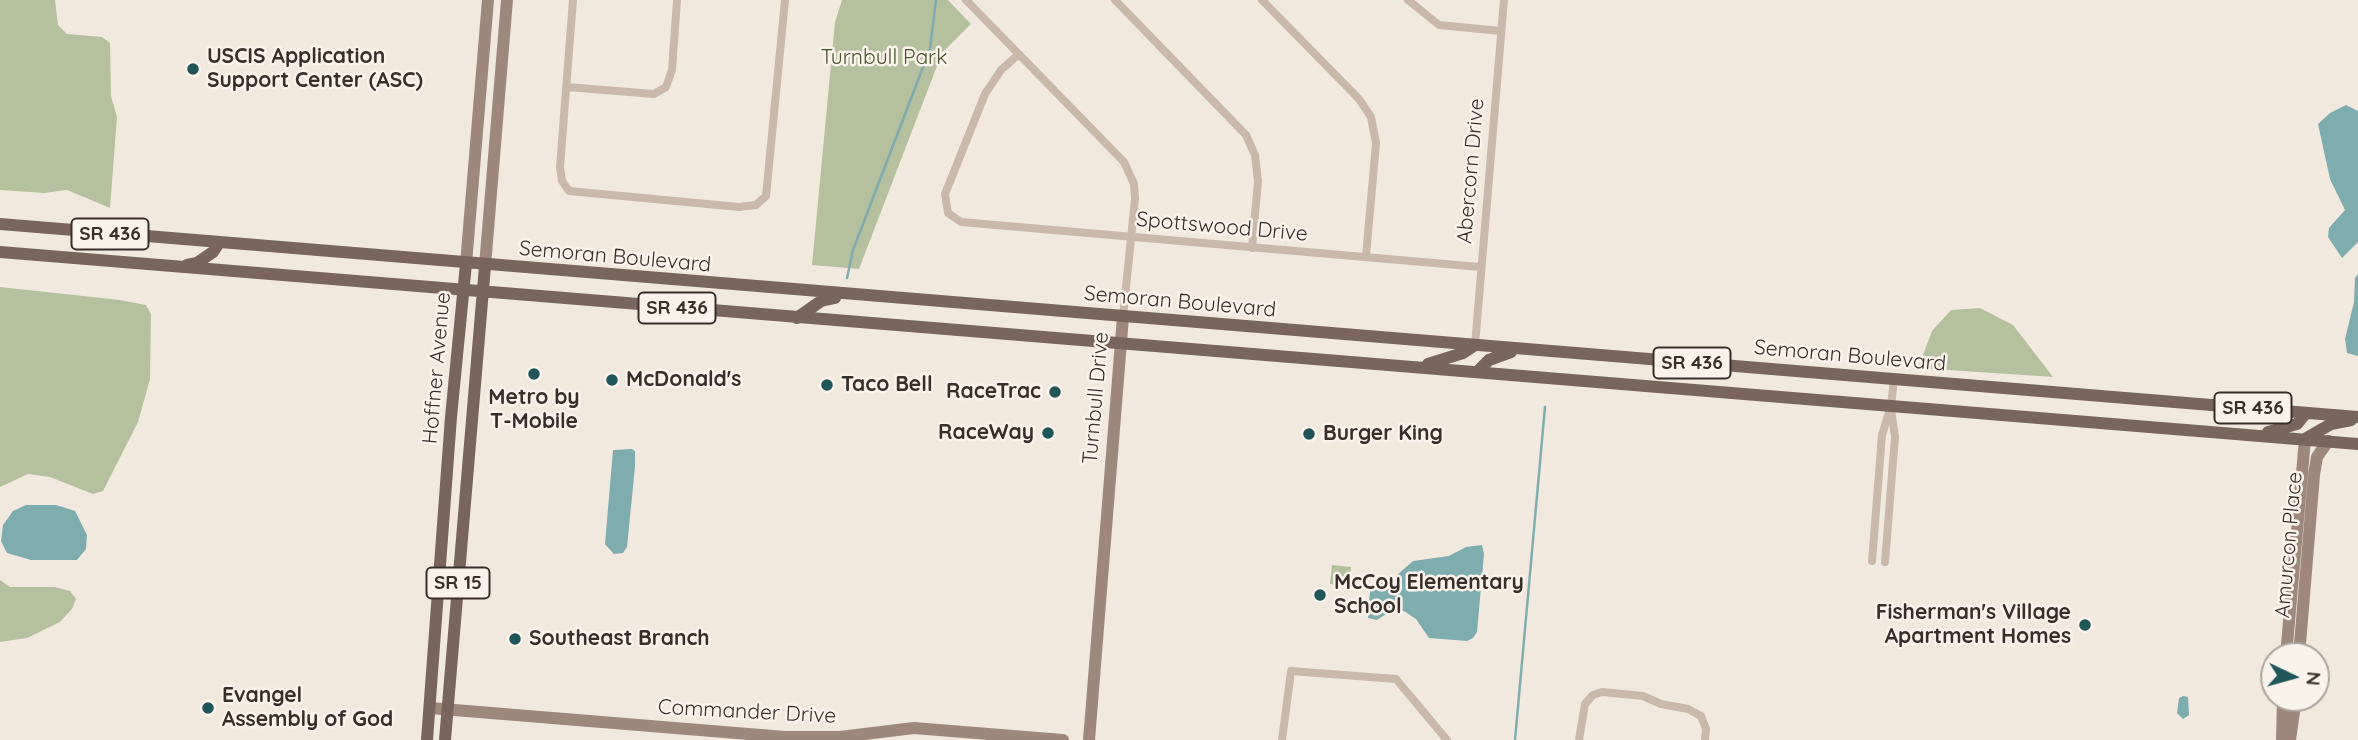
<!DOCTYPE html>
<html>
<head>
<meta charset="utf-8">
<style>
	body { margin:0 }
	#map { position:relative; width:2358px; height:740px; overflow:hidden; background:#f2e9de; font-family:Quicksand,sans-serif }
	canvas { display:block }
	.north { position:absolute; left:2260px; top:642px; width:70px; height:70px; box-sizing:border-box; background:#faf3eb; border:2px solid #aca49e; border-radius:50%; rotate:95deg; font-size:19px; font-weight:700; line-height:28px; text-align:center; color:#382e2a }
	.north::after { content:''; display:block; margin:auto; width:24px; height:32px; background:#205559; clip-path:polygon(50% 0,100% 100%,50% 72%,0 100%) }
</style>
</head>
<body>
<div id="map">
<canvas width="2358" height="740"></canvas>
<div class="north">N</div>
</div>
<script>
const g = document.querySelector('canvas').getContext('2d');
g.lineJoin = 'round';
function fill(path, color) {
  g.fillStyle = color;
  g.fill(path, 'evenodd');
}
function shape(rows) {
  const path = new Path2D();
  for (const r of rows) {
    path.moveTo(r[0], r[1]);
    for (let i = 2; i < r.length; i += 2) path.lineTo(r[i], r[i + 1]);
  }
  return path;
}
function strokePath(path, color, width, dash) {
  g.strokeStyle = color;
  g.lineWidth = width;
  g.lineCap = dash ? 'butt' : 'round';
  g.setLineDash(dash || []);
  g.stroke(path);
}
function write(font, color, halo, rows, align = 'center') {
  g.font = font + ' Quicksand,sans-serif';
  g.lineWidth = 5;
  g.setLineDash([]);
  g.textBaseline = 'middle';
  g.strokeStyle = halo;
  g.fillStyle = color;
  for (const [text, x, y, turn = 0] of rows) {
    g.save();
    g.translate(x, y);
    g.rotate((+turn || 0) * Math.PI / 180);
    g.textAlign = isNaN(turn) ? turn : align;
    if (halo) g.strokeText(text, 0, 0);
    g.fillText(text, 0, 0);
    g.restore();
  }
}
fill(shape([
	[0,0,55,0,58,25,67,34,102,37,110,43,111,96,117,117,110,208,67,190,44,193,0,190],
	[842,0,948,0,971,24,942,53,859,269,812,265,835,22],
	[0,287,120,300,146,305,151,314,150,379,138,422,103,491,93,494,50,477,28,474,0,487],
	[1980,308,2013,325,2053,377,1918,368,1932,331,1951,310],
	[1332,565,1351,567,1349,586,1330,584],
	[0,580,10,587,55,587,70,591,76,599,72,609,60,622,27,638,0,642]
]), '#b5c19e');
fill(shape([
	[2346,105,2358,111,2358,242,2342,258,2328,237,2329,228,2345,210,2330,179,2318,124,2330,113],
	[2358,274,2358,356,2347,353,2345,339,2354,302,2355,278],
	[632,449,635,451,635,466,627,547,623,553,614,554,605,544,613,450],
	[26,505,56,505,75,511,87,535,86,549,77,560,31,560,7,553,1,541,3,525,13,511],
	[1482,545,1484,554,1477,632,1473,638,1467,641,1429,638,1416,619,1404,611,1391,611,1377,620,1368,618,1370,591,1374,585,1390,581,1413,561,1449,556,1466,547],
	[2183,696,2188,697,2189,715,2183,719,2177,713,2179,698]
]), '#7eacaf');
strokePath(shape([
	[847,278,853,250,930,49,936,0],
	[1515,740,1545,407]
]), '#7eacaf', 2.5);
strokePath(shape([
	[573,0,560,167,562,181,569,191,739,207,756,205,766,196,785,0],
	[966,0,1124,162,1134,184,1135,199,1123,317],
	[1115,0,1246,135,1255,155,1258,181,1252,248],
	[1262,0,1359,99,1371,117,1376,143,1366,256],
	[1408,0,1439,25,1501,31],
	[1019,54,1001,70,985,94,945,194,948,213,961,222,1480,267],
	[567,87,654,94,666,87,672,70,677,0],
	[1475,345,1504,0],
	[1872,561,1882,435,1891,406,1894,379],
	[1885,562,1895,437,1891,409],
	[1282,740,1291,671,1396,679,1447,740],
	[1579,740,1585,704,1593,695,1602,692,1643,696,1661,704,1688,709,1701,716,1706,729,1705,740]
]), '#cab9aa', 8);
strokePath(shape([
	[466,264,488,0],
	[485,266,507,0],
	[2286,656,2305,439],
	[2299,656,2314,475,2317,457,2328,441],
	[430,708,785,737,840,737,914,728,1063,740],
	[1089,740,1123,317],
	[2282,740,2283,698],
	[2290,740,2296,698]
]), '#9e887c', 12);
strokePath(shape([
	[0,224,2358,417],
	[0,252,2358,444],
	[187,265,197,263,213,252,219,243],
	[797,318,821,301,835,298],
	[1428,364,1463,353,1475,345],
	[1477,372,1489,360,1511,352],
	[2268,432,2297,424,2306,413],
	[2305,439,2331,424,2351,420],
	[427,740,451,417,466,264],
	[445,740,485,266]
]), '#79655b', 12);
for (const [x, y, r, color] of [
	[193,69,7,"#205559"],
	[534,374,7,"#205559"],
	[612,380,7,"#205559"],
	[827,385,7,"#205559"],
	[1055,392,7,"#205559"],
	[1048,433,7,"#205559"],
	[1309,434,7,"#205559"],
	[1320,595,7,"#205559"],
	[2085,625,7,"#205559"],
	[515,639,7,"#205559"],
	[208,708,7,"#205559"]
]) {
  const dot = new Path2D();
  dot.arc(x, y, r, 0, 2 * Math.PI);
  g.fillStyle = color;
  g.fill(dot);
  strokePath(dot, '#faf3eb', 2.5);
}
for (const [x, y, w] of [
	[110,234,77],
	[677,308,77],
	[1692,363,77],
	[2253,408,77],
	[458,583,63]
]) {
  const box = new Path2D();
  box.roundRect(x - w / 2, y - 15.5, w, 31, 5);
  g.fillStyle = '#faf3eb';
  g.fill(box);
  strokePath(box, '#382e2a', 2);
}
write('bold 19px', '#382e2a', null, [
	["SR 436",110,234],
	["SR 436",677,308],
	["SR 436",1692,363],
	["SR 436",2253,408],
	["SR 15",458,583]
]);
write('bold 21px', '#382e2a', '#faf3eb', [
	["USCIS Application",207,57],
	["Support Center (ASC)",207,81],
	["McDonald's",626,380],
	["Taco Bell",841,385],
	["RaceTrac",1041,392,"right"],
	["Metro by",534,398,"center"],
	["T-Mobile",534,422,"center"],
	["RaceWay",1034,433,"right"],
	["Burger King",1323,434],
	["McCoy Elementary",1334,583],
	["School",1334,607],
	["Fisherman's Village",2071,613,"right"],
	["Apartment Homes",2071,637,"right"],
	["Southeast Branch",529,639],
	["Evangel",222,696],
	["Assembly of God",222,720]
], 'left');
write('21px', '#47562e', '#faf3eb', [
	["Turnbull Park",884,58]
]);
write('21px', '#382e2a', '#faf3eb', [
	["Abercorn Drive",1471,171,-85],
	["Spottswood Drive",1222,227,5],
	["Semoran Boulevard",615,257,5],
	["Semoran Boulevard",1180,302,5],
	["Semoran Boulevard",1850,356,5],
	["Hoffner Avenue",437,368,-85],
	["Turnbull Drive",1096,398,-85],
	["Amurcon Place",2289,545,-85],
	["Commander Drive",747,712,3]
]);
</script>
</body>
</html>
